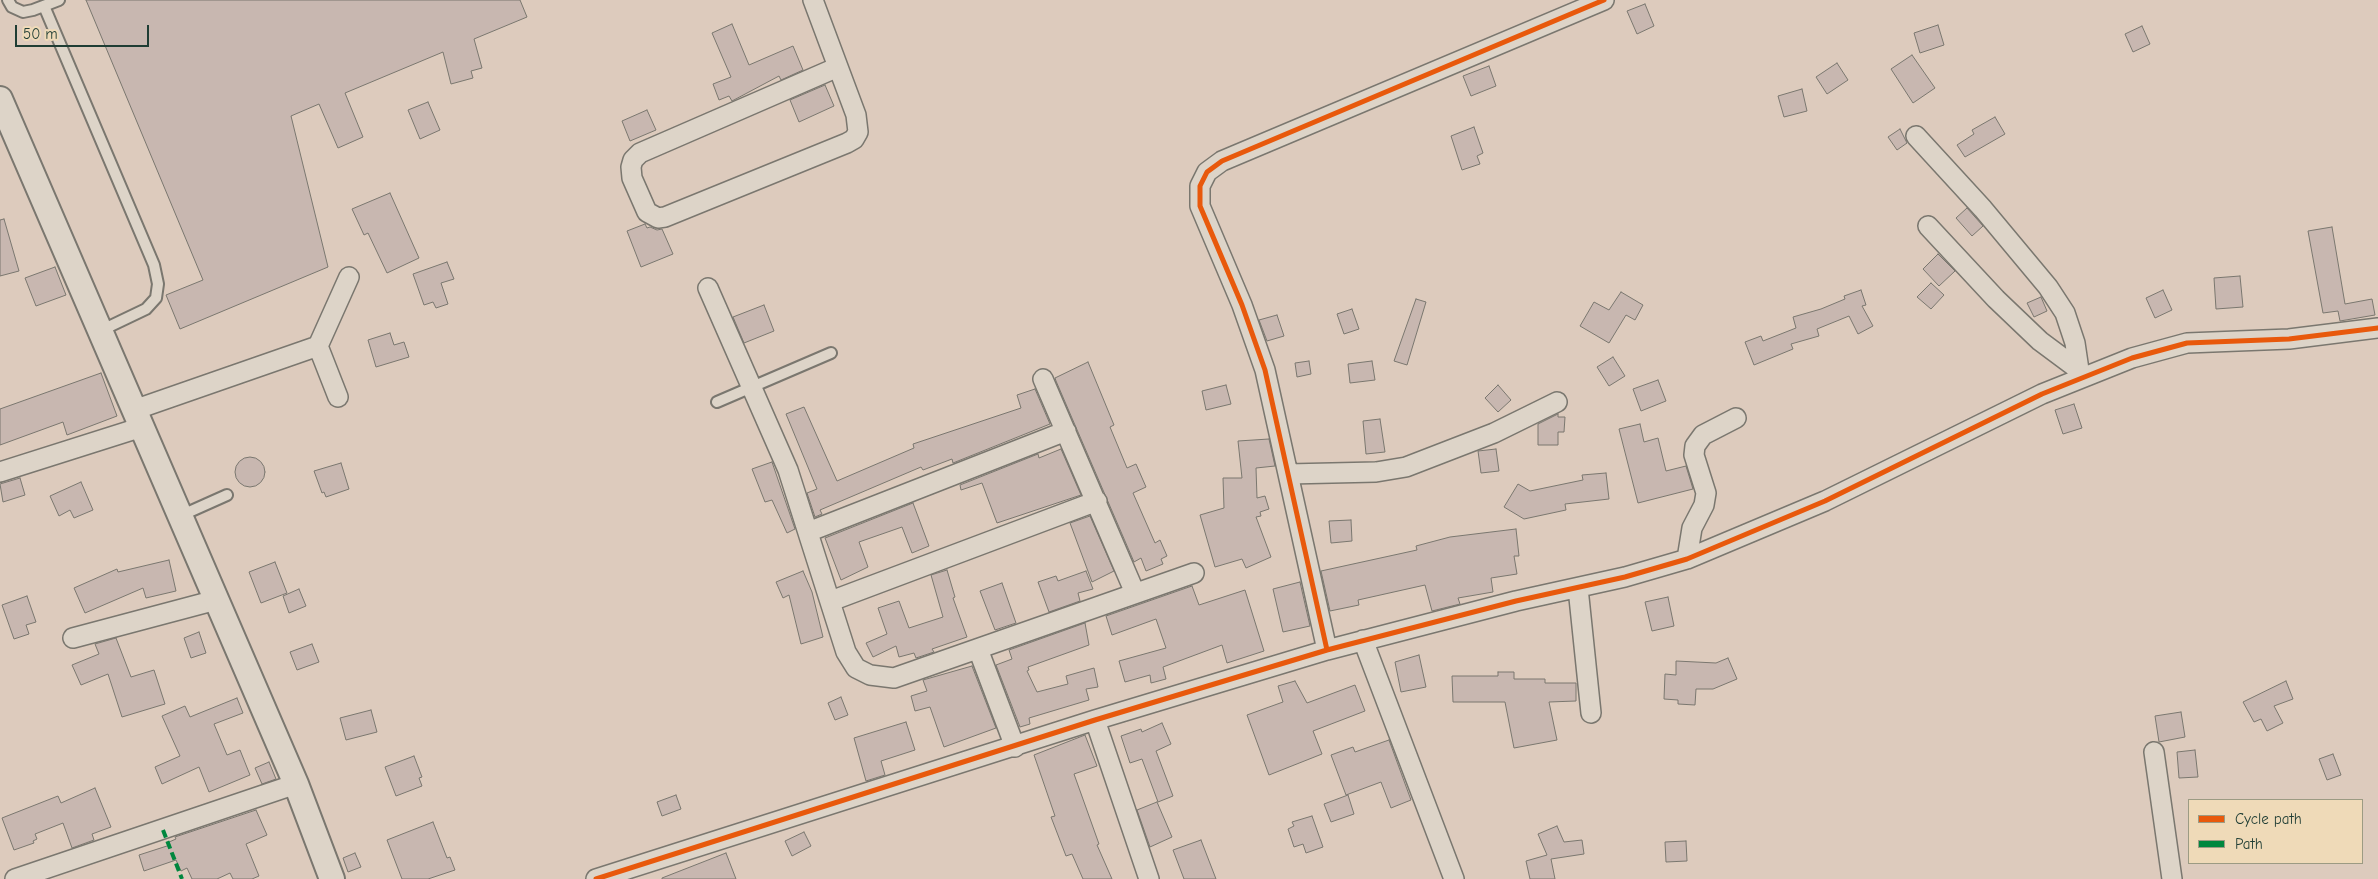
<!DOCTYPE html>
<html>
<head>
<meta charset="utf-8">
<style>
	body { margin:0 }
	#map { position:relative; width:2378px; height:879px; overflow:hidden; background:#ddcbbd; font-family:"Comic Neue",sans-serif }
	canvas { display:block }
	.legend { position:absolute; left:2188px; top:799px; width:175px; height:65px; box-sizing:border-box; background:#efdab8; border:1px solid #9c9b83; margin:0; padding:6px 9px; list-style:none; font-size:15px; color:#1f3d34 }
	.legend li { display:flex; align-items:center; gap:10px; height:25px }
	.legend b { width:25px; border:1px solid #9c9b83 }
	.scale { position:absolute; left:15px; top:25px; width:134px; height:22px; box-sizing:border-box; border:2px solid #1f3d34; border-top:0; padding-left:6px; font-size:15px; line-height:18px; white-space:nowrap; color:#1f3d34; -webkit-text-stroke:4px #efdab8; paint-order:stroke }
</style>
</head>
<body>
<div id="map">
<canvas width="2378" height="879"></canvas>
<ul class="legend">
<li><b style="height:6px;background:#e8590c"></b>Cycle path</li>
<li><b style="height:6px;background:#00873e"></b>Path</li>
</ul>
<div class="scale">50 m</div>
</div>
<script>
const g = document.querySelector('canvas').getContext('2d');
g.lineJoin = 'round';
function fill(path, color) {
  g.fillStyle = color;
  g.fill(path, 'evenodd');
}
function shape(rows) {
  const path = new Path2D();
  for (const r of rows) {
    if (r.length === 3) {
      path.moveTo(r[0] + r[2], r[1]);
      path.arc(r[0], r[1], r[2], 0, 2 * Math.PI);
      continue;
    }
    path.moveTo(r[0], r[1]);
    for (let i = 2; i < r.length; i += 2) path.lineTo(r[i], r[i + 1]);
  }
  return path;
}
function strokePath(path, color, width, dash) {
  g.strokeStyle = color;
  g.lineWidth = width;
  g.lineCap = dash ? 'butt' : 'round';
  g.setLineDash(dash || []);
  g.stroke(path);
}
const building = shape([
	[86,0,520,0,527,17,474,39,482,68,471,71,473,78,451,84,443,52,345,93,363,137,338,148,319,104,291,116,328,267,180,329,166,295,203,280,86,0],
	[1645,4,1654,26,1637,34,1627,11,1645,4],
	[732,24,749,65,793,46,803,70,781,80,779,76,732,101,729,96,719,100,713,84,731,77,712,33,732,24],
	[1938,25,1944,45,1920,53,1914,33,1938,25],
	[2142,26,2150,44,2133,52,2125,34,2142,26],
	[1912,55,1935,88,1913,103,1891,69,1912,55],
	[1837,63,1848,80,1827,94,1816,77,1837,63],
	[1489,66,1496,86,1471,96,1463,76,1489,66],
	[825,85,834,106,799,122,790,100,825,85],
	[1802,89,1807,111,1784,117,1778,96,1802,89],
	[428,102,440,130,420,139,408,110,428,102],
	[647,110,656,130,630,141,622,121,647,110],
	[1995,117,2005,134,1965,157,1957,145,1974,134,1972,130,1995,117],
	[1474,127,1483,153,1477,156,1480,164,1462,170,1451,136,1474,127],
	[1900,129,1907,143,1897,150,1888,137,1900,129],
	[390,193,419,258,387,273,368,233,364,235,352,209,390,193],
	[1967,208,1983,226,1972,236,1956,218,1967,208],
	[4,219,19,271,0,276,0,220,4,219],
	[645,224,647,228,650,227,657,230,662,229,673,254,641,267,627,231,645,224],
	[2332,227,2345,304,2372,299,2375,315,2340,321,2338,311,2323,313,2308,231,2332,227],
	[1938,254,1955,271,1939,286,1923,269,1938,254],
	[447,262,454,279,441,283,448,304,436,308,433,302,424,305,413,274,447,262],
	[55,267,66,295,36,306,25,278,55,267],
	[2240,276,2243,307,2216,309,2214,278,2240,276],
	[1931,283,1944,295,1931,309,1917,297,1931,283],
	[1861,290,1866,305,1862,306,1873,326,1858,334,1849,316,1817,329,1819,336,1791,344,1793,349,1754,365,1745,342,1761,336,1763,341,1796,328,1793,317,1821,309,1845,299,1844,296,1861,290],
	[2163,290,2172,310,2155,318,2146,298,2163,290],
	[1621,292,1643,305,1635,320,1626,315,1609,343,1580,326,1594,302,1609,310,1621,292],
	[2041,297,2047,311,2034,317,2027,303,2041,297],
	[1416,299,1426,302,1407,365,1394,361,1416,299],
	[764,305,774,331,744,343,733,317,764,305],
	[1352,309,1359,329,1344,334,1337,314,1352,309],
	[1277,315,1284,336,1267,341,1259,320,1277,315],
	[390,333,394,345,404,342,409,357,376,367,368,340,390,333],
	[1613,357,1625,376,1609,386,1597,367,1613,357],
	[1309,361,1311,374,1297,377,1295,363,1309,361],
	[1372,361,1375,380,1350,383,1348,364,1372,361],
	[1088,362,1114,425,1110,427,1127,468,1136,464,1146,487,1133,493,1155,543,1160,540,1167,556,1161,559,1163,564,1146,571,1141,558,1134,562,1056,381,1055,378,1088,362],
	[101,373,117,416,67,435,63,422,0,445,0,409,101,373],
	[1658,380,1666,401,1641,411,1633,389,1658,380],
	[1226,385,1231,404,1206,410,1202,391,1226,385],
	[1498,385,1511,400,1498,412,1485,398,1498,385],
	[1035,389,1050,424,953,463,952,459,923,470,921,467,820,510,822,514,815,517,807,493,817,489,786,414,804,407,837,481,914,448,913,444,1021,408,1017,395,1035,389],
	[2074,404,2082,428,2063,434,2055,410,2074,404],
	[1558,414,1558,417,1565,417,1564,432,1558,432,1558,445,1538,445,1538,424,1558,414],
	[1380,419,1385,452,1366,454,1363,421,1380,419],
	[1640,424,1644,442,1658,438,1666,471,1686,466,1693,489,1638,503,1619,429,1640,424],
	[1269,439,1275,466,1256,468,1257,498,1265,496,1269,509,1260,512,1261,516,1256,517,1271,557,1246,568,1242,559,1215,567,1200,515,1224,508,1223,478,1242,478,1238,441,1269,439],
	[1061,449,1081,495,997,523,982,483,961,490,960,485,1038,454,1039,458,1061,449],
	[1496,449,1499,471,1481,473,1478,451,1496,449],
	[250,472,15],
	[772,462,795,529,787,533,772,500,765,502,752,469,772,462],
	[341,463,349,489,326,497,324,492,322,493,314,471,341,463],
	[1606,473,1609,499,1565,504,1566,510,1524,519,1504,507,1518,484,1530,491,1583,480,1582,475,1606,473],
	[20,478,25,495,3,502,0,484,20,478],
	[81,482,93,510,74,518,70,510,59,516,50,496,81,482],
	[913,503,929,546,912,553,902,527,859,542,868,567,841,580,825,538,913,503],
	[1090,516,1114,571,1092,582,1070,523,1090,516],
	[1351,520,1352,541,1331,543,1329,521,1351,520],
	[1516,529,1519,556,1514,556,1517,574,1491,578,1493,592,1458,598,1460,604,1432,611,1425,585,1358,600,1359,605,1330,611,1321,571,1417,550,1416,546,1450,537,1516,529],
	[169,560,176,591,146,598,143,588,85,613,74,588,117,569,118,572,169,560],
	[275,562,287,593,261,603,249,572,275,562],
	[947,570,955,597,953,598,967,637,932,649,934,652,916,658,914,653,899,657,896,646,873,657,866,643,887,634,878,608,899,601,909,628,943,617,931,575,947,570],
	[803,571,812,592,823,637,801,644,789,595,783,598,776,582,803,571],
	[1086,571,1093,589,1078,593,1080,601,1049,612,1038,582,1056,576,1058,581,1086,571],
	[1300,582,1310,626,1283,632,1273,589,1300,582],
	[1002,583,1016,623,995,630,980,591,1002,583],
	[1192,586,1199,605,1245,590,1264,651,1227,663,1222,645,1163,667,1166,679,1151,683,1150,675,1125,682,1119,661,1166,648,1156,619,1112,635,1106,616,1192,586],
	[299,589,306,606,289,613,283,596,299,589],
	[27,596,36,622,26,625,29,634,14,639,2,605,27,596],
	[1668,597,1674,626,1652,631,1645,602,1668,597],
	[1085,623,1089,645,1028,667,1029,670,1027,671,1037,692,1068,684,1066,676,1094,668,1098,687,1086,689,1089,700,1029,718,1030,724,1020,727,996,665,1012,659,1009,650,1085,623],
	[199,632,206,653,191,658,184,638,199,632],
	[116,638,131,677,154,670,165,704,122,717,108,674,81,685,72,665,99,654,95,644,116,638],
	[312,644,319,662,297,670,290,652,312,644],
	[1419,655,1426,687,1401,692,1395,662,1419,655],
	[1728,658,1737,679,1713,689,1696,689,1695,705,1678,704,1678,700,1664,699,1665,674,1676,675,1676,661,1716,663,1728,658],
	[972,666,996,728,944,747,930,707,915,711,911,696,927,691,923,680,972,666],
	[1498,672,1514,672,1514,679,1545,679,1545,683,1576,683,1576,701,1549,702,1557,740,1514,748,1505,702,1453,702,1452,676,1498,676,1498,672],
	[1295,681,1307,703,1355,685,1365,711,1313,731,1322,754,1269,775,1247,715,1283,702,1278,686,1295,681],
	[2286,681,2293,699,2274,706,2283,723,2267,731,2261,719,2254,722,2243,702,2286,681],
	[841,697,848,715,835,720,828,703,841,697],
	[237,698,243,713,214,724,227,755,240,750,250,775,209,792,199,767,162,784,155,767,180,756,162,716,185,706,190,717,237,698],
	[371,710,377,732,346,740,340,718,371,710],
	[2181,712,2185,737,2159,742,2155,716,2181,712],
	[906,722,915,750,881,761,885,775,866,781,854,738,906,722],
	[1162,723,1171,744,1156,751,1173,796,1158,802,1142,759,1130,763,1121,736,1141,729,1142,732,1162,723],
	[1085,735,1097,766,1074,774,1099,844,1097,845,1112,879,1083,879,1072,854,1066,856,1051,817,1055,816,1034,755,1085,735],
	[1389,740,1411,800,1391,808,1381,782,1346,795,1331,755,1353,747,1355,752,1389,740],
	[2195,750,2198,777,2179,778,2177,752,2195,750],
	[2333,754,2341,775,2327,780,2319,759,2333,754],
	[414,756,422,777,419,778,422,786,396,796,385,767,414,756],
	[269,762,276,779,262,784,255,768,269,762],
	[95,788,111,827,92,834,94,840,72,848,63,823,35,834,37,839,33,841,34,843,14,850,2,818,58,796,61,803,95,788],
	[676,795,681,809,662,816,657,802,676,795],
	[1348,795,1354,814,1331,822,1324,804,1348,795],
	[1157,802,1172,837,1150,847,1137,810,1157,802],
	[256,810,267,835,246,844,259,876,252,879,233,879,230,873,217,879,192,879,187,868,181,871,176,860,144,871,139,855,170,845,169,842,176,839,175,837,256,810],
	[1312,816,1323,847,1306,853,1303,844,1294,847,1288,829,1294,826,1292,822,1312,816],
	[433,822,447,858,450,857,455,870,428,879,402,879,387,840,433,822],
	[1557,826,1564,842,1582,840,1584,854,1551,859,1555,879,1530,879,1526,861,1547,855,1538,834,1557,826],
	[804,832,811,846,792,856,785,841,804,832],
	[1201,840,1216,879,1184,879,1173,850,1201,840],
	[1686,841,1687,861,1666,862,1665,842,1686,841],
	[355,853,361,867,348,872,343,858,355,853],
	[726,853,736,879,662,879,662,878,726,853]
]);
fill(building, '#c8b7b0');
strokePath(building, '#7a776f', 1);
const service = shape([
	[8,0,12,7,23,12,33,10,59,0],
	[44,6,154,265,158,284,156,298,146,309,100,331],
	[717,402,831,353],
	[180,516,227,495]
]);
const minor = shape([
	[813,0,856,115,858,132,854,139,847,143,665,217,658,218,647,212,632,178,631,167,633,160,640,153,838,67],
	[1916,136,1983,209,2048,287,2065,313,2075,343,2079,370,2082,376],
	[1928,226,1996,299,2040,341,2079,370],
	[708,288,788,470,846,652,856,668,870,675,894,678,1194,573],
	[318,346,338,397],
	[1043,379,1135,593],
	[134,410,318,346,349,277],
	[0,472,142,427],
	[1288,474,1376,472,1406,467,1494,433,1557,402],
	[808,532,1066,431],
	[1687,559,1692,528,1704,505,1706,493,1694,455,1695,446,1703,435,1736,418],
	[1578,588,1591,713],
	[831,601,1097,501],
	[73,638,216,600],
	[1363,640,1454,879],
	[978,649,1015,747],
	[1327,650,1265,370,1242,305,1200,206,1200,186,1207,172,1222,161,1604,0],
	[1095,720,1149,879],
	[2154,752,2172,879],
	[15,879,296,784],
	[596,879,1095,720,1327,650,1516,601,1625,577,1687,559,1825,501,2042,394,2132,358,2187,343,2289,339,2378,328]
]);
const tertiary = shape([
	[0,99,296,784,332,879]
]);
strokePath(service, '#7a776f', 14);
strokePath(minor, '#7a776f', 22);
strokePath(tertiary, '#7a776f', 28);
strokePath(service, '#ddd4c8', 10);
strokePath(minor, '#ddd4c8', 19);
strokePath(tertiary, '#ddd4c8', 24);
strokePath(shape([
	[163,830,182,879]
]), '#00873e', 4, [8, 4]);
strokePath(shape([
	[1327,650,1265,370,1242,305,1200,206,1200,186,1207,172,1222,161,1604,0],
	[596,879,1095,720,1327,650,1516,601,1625,577,1687,559,1825,501,2042,394,2132,358,2187,343,2289,339,2378,328]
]), '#e8590c', 5);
</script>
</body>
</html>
